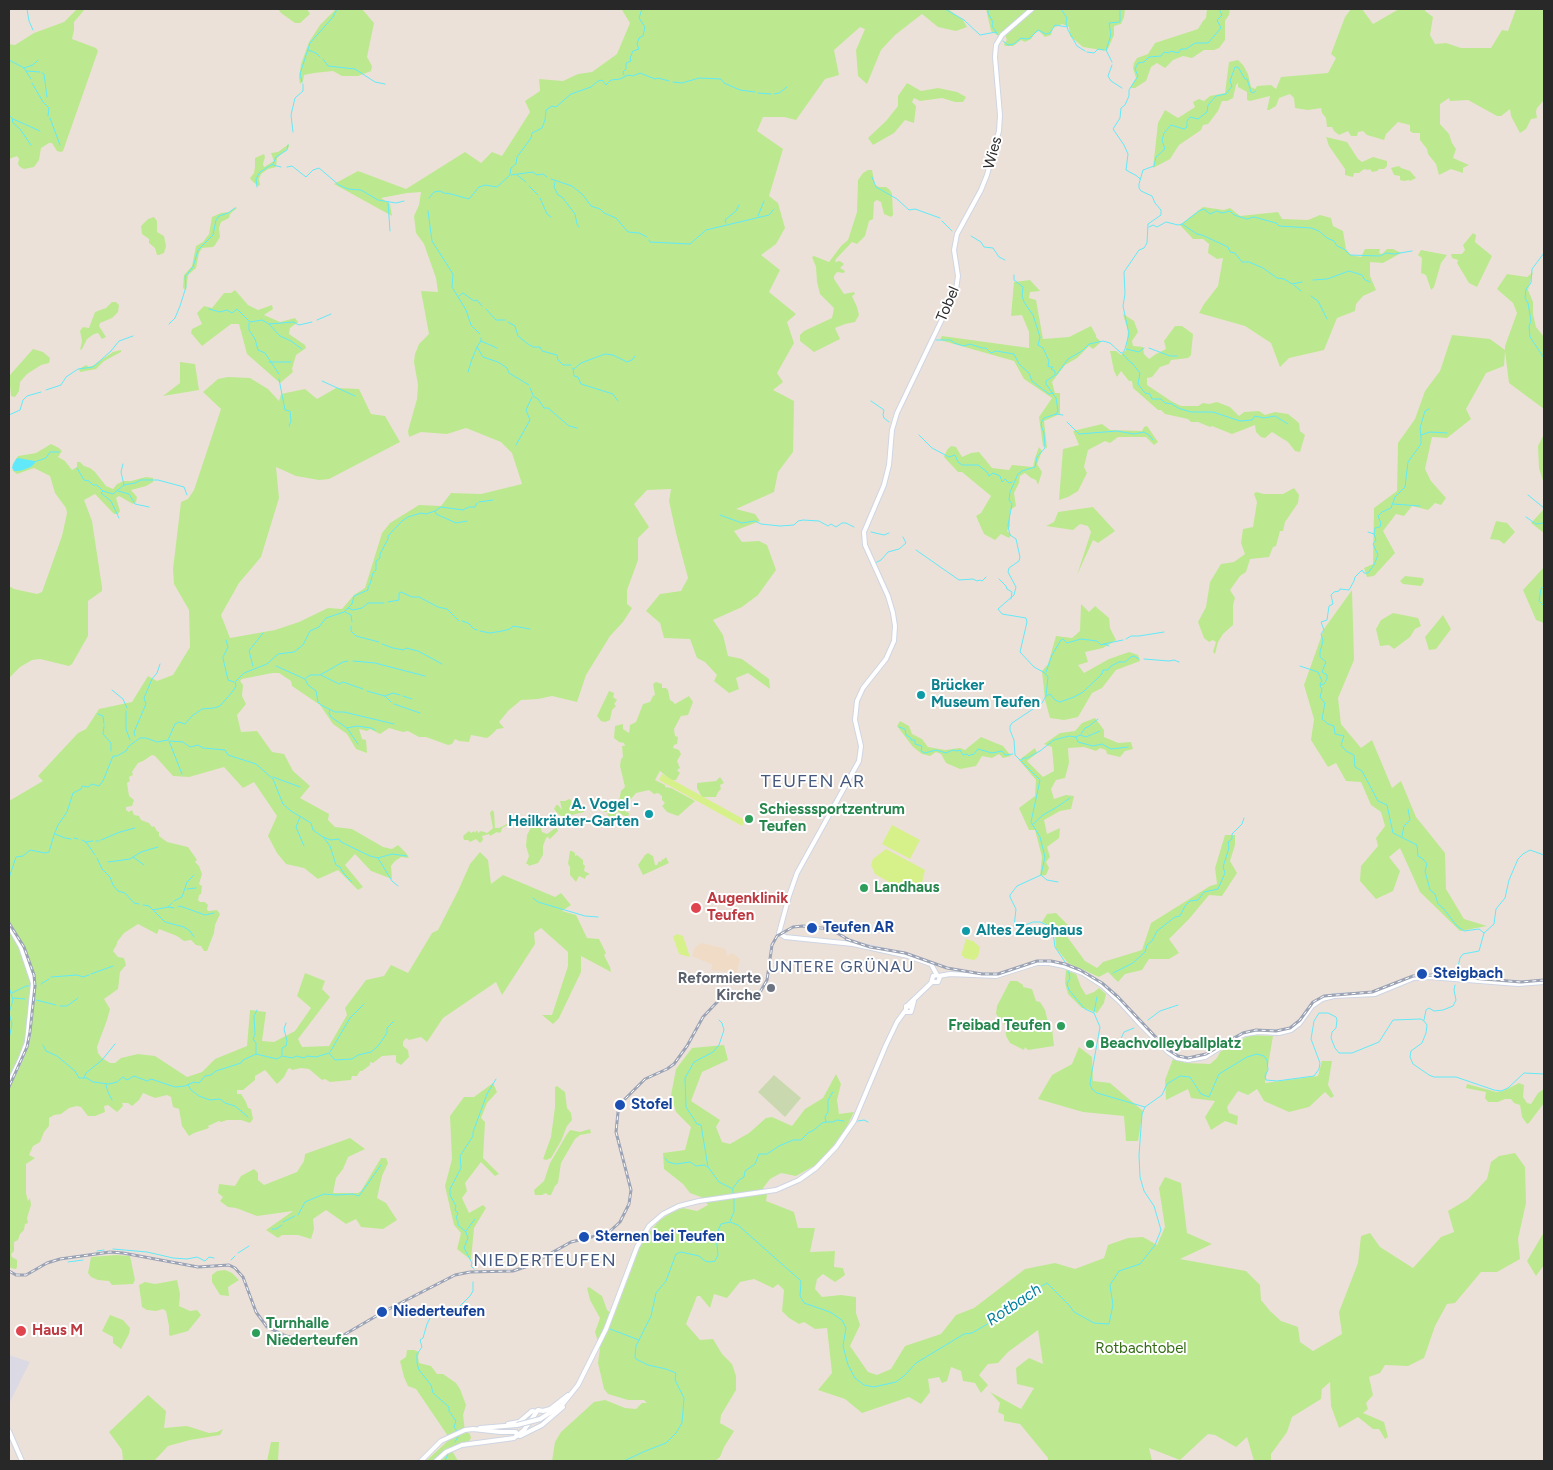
<!DOCTYPE html>
<html>
<head>
<meta charset="utf-8">
<style>
	body { margin:0 }
	#map { position:relative; width:1553px; height:1470px; overflow:hidden; background:#ece1d8; font-family:Figtree,sans-serif }
	canvas { display:block }
	.frame { position:absolute; inset:0; border:10px solid #282828; pointer-events:none }
</style>
</head>
<body>
<div id="map">
<canvas width="1553" height="1470"></canvas>
<div class="frame"></div>
</div>
<script>
const g = document.querySelector('canvas').getContext('2d');
g.lineJoin = 'round';
function fill(path, color) {
  g.fillStyle = color;
  g.fill(path, 'evenodd');
}
function shape(rows) {
  const path = new Path2D();
  for (const r of rows) {
    path.moveTo(r[0], r[1]);
    for (let i = 2; i < r.length; i += 2) path.lineTo(r[i], r[i + 1]);
  }
  return path;
}
function strokePath(path, color, width, dash) {
  g.strokeStyle = color;
  g.lineWidth = width;
  g.lineCap = dash ? 'butt' : 'round';
  g.setLineDash(dash || []);
  g.stroke(path);
}
function write(font, color, halo, rows, align = 'center') {
  g.font = font + ' Figtree,sans-serif';
  g.lineWidth = 4;
  g.setLineDash([]);
  g.textBaseline = 'middle';
  g.strokeStyle = halo;
  g.fillStyle = color;
  for (const [text, x, y, turn = 0] of rows) {
    g.save();
    g.translate(x, y);
    g.rotate((+turn || 0) * Math.PI / 180);
    g.textAlign = isNaN(turn) ? turn : align;
    if (halo) g.strokeText(text, 0, 0);
    g.fillText(text, 0, 0);
    g.restore();
  }
}
fill(shape([
	[9,1355,30,1362,9,1404]
]), '#dbdae4');
fill(shape([
	[702,943,726,949,727,956,732,953,740,959,737,973,711,970,713,965,692,956,695,947]
]), '#f0dbc6');
fill(shape([
	[77,9,85,9,74,22,74,30,72,39,96,48,98,51,63,151,61,152,57,151,52,143,49,143,41,148,39,160,34,167,24,169,20,167,18,164,19,159,17,156,9,159,9,44,15,45,34,33,64,22],
	[278,9,307,9,310,14,300,23,295,23,281,13],
	[336,9,362,9,374,23,367,57,372,66,371,71,358,76,342,76,333,71,314,73,304,75,303,81,300,84,299,78,301,64,309,42,320,25],
	[623,9,948,9,963,20,967,27,956,31,938,27,922,14,895,35,881,50,867,84,858,76,856,50,865,29,860,27,834,50,839,75,825,79,796,120,784,117,763,117,757,131,783,149,769,196,778,203,785,228,776,244,761,255,780,270,769,292,796,314,787,322,794,343,777,373,783,382,773,390,794,401,793,452,778,472,774,492,736,509,755,514,760,521,734,531,742,542,759,541,767,545,776,570,758,595,742,607,713,620,723,635,728,656,742,659,769,679,770,689,748,673,736,678,739,689,729,693,714,681,717,675,705,662,697,658,690,639,664,638,660,623,646,611,660,594,681,591,688,578,676,533,669,501,671,489,647,490,634,504,649,527,638,538,638,560,627,590,627,604,632,608,623,622,610,636,586,675,577,702,552,696,538,699,521,700,508,711,499,722,504,728,497,729,491,735,487,738,471,735,469,742,459,741,455,739,452,744,448,745,426,737,419,737,408,731,403,732,389,728,380,734,370,729,367,731,359,729,362,739,366,740,367,753,356,749,347,734,333,724,320,705,292,686,291,681,279,673,272,673,242,679,240,681,243,685,242,696,246,704,237,715,241,732,257,731,272,752,284,754,293,771,310,786,300,798,329,814,328,820,335,827,352,829,383,847,392,849,398,845,406,853,409,858,401,857,395,861,391,866,392,879,371,871,355,854,345,865,363,887,358,890,338,870,318,879,304,868,286,864,277,853,268,836,277,816,254,782,243,788,224,767,189,777,173,776,155,756,152,755,143,761,138,763,132,772,133,775,129,777,130,781,127,783,129,796,134,800,132,806,126,807,126,810,129,812,132,810,134,815,139,816,141,820,149,823,152,827,154,826,157,831,159,832,159,836,167,842,188,847,197,860,195,862,199,866,202,874,199,884,202,886,201,894,199,895,198,900,200,902,205,902,208,905,207,909,208,911,217,910,220,914,215,925,214,933,207,951,204,951,201,946,196,945,191,940,184,941,177,936,159,929,157,934,138,924,124,933,117,942,117,944,113,951,118,957,124,958,126,965,120,972,118,989,104,999,110,1009,107,1020,97,1047,98,1053,102,1058,110,1063,115,1063,121,1058,138,1054,155,1056,187,1077,202,1072,215,1059,247,1046,250,1010,266,1012,262,1041,274,1042,295,1031,311,1008,297,996,305,973,325,981,322,989,330,997,298,1039,302,1047,329,1046,347,1015,345,1008,366,980,384,976,391,965,408,973,432,933,438,930,458,891,470,864,480,852,488,860,491,884,503,875,555,897,561,893,571,905,562,911,576,915,587,938,599,939,606,953,604,955,610,967,611,972,581,956,581,972,559,1018,553,1024,542,1015,552,1015,568,966,568,952,541,928,534,933,535,944,502,995,496,982,443,1018,427,1042,421,1037,409,1040,406,1038,403,1042,403,1046,408,1050,409,1057,401,1065,396,1062,396,1055,382,1056,373,1063,370,1062,370,1065,362,1071,360,1071,357,1076,352,1076,351,1080,330,1082,325,1079,322,1080,309,1069,301,1068,292,1070,290,1068,288,1069,284,1077,277,1084,265,1070,255,1076,255,1080,243,1090,237,1090,237,1094,241,1094,246,1102,248,1108,251,1109,253,1119,250,1123,241,1120,227,1120,221,1122,219,1121,208,1126,209,1128,194,1133,189,1136,182,1126,179,1109,173,1107,171,1097,167,1095,155,1098,143,1093,139,1100,132,1106,128,1103,122,1103,123,1106,117,1112,108,1105,104,1106,105,1112,95,1116,88,1116,81,1107,77,1106,69,1108,61,1114,54,1115,49,1118,49,1126,44,1132,40,1142,33,1146,29,1155,35,1158,26,1164,26,1193,28,1201,30,1198,31,1205,27,1218,28,1223,25,1224,24,1230,20,1234,18,1240,14,1242,14,1251,11,1254,12,1257,17,1260,17,1267,16,1269,11,1268,9,1267,9,801,43,781,38,776,78,733,86,729,99,709,132,702,148,676,157,681,173,675,190,647,189,610,174,584,173,569,181,502,188,499,194,490,221,409,203,392,218,379,228,377,250,378,268,389,279,401,281,394,305,389,317,399,336,388,359,389,371,414,385,416,400,442,329,479,319,480,296,476,276,467,279,498,261,557,239,583,221,615,230,638,275,630,299,622,328,608,342,609,354,595,365,588,382,533,390,523,419,505,441,506,451,493,481,494,522,484,512,453,501,442,466,428,447,434,421,432,409,437,408,431,417,399,418,385,414,362,415,354,419,344,429,334,421,291,438,292,436,278,424,244,416,233,414,216,419,205,421,192,407,193,381,198,390,204,392,216,334,184,358,171,406,189,465,152,481,163,492,152,502,156,530,112,525,101,540,91,539,79,563,81,578,74,592,72,617,54,630,23,622,10],
	[986,9,1125,9,1124,17,1121,24,1114,26,1114,35,1107,51,1083,47,1070,36,1069,27,1062,24,1053,28,1051,35,1045,37,1039,31,1035,33,1031,39,1025,42,1021,40,1013,46,1005,46,1004,44,1007,40,1004,32,999,36,991,31],
	[1207,9,1230,9,1229,15,1225,21,1225,40,1219,48,1214,50,1204,50,1192,58,1183,56,1173,60,1165,68,1157,63,1151,67,1146,81,1135,88,1130,88,1136,78,1133,68,1134,63,1137,58,1148,54,1155,43,1198,29,1203,21,1206,18],
	[1351,9,1362,9,1373,24,1399,9,1426,9,1425,11,1433,17,1430,35,1435,44,1446,43,1461,48,1491,48,1502,30,1508,31,1516,9,1544,9,1544,100,1537,108,1536,112,1537,118,1531,119,1526,129,1520,133,1511,116,1510,109,1501,116,1497,116,1468,100,1450,101,1449,98,1440,104,1440,124,1449,134,1452,143,1456,149,1453,158,1469,165,1463,168,1463,173,1451,169,1439,175,1436,164,1428,154,1427,149,1420,140,1420,133,1413,133,1410,131,1410,125,1398,122,1386,134,1384,140,1367,135,1363,131,1358,132,1357,136,1351,136,1348,131,1339,135,1334,131,1332,127,1327,127,1326,118,1322,113,1321,108,1308,110,1295,108,1294,98,1290,94,1279,98,1276,106,1269,110,1267,110,1270,96,1250,101,1247,100,1247,92,1238,87,1238,83,1236,85,1233,98,1227,101,1222,101,1218,111,1208,124,1203,125,1201,130,1179,145,1170,159,1153,168,1158,123,1165,110,1178,118,1195,107,1193,102,1199,99,1204,101,1210,96,1225,93,1229,62,1238,60,1243,65,1248,74,1251,87,1255,89,1257,86,1271,85,1276,89,1281,77,1328,73,1336,58,1331,54,1345,17],
	[907,83,921,91,938,88,957,92,966,97,963,102,955,102,942,98,920,101,914,98,912,102,916,106,914,123,905,120,894,133,873,145,868,138,886,121,898,106,898,96],
	[1326,137,1347,142,1358,159,1362,162,1373,157,1387,161,1387,166,1384,169,1379,169,1377,171,1372,172,1370,169,1368,170,1364,169,1359,173,1354,173,1353,177,1345,175,1345,169,1329,146],
	[289,144,289,147,277,158,276,167,268,169,261,174,259,179,260,185,258,186,252,181,250,178,254,173,255,167,255,158,264,154,265,157,263,164,264,167,274,161,271,153,278,152],
	[1399,166,1401,168,1410,171,1416,178,1410,181,1409,180,1404,181,1400,180,1400,176,1394,175,1391,168],
	[868,170,872,170,875,185,879,187,886,187,890,190,892,194,893,215,891,217,884,214,881,202,877,200,874,202,873,219,869,221,865,236,857,244,852,242,836,259,835,262,840,261,844,264,840,268,845,271,844,273,837,272,834,276,834,279,844,294,854,292,855,294,852,296,857,307,859,315,855,322,845,324,835,328,840,339,814,352,800,341,800,335,804,331,832,318,834,308,820,294,817,282,816,267,812,257,814,256,829,262,841,246,848,240,857,212,858,180,863,173],
	[236,207,237,208,230,214,229,218,221,222,219,228,220,237,215,245,213,247,202,248,199,253,196,268,188,275,186,290,183,288,184,275,192,266,196,246,203,242,209,234,212,217,221,213,229,212],
	[1203,207,1224,210,1230,208,1240,216,1278,212,1282,219,1308,220,1320,215,1331,218,1333,226,1343,231,1346,249,1351,255,1361,257,1365,249,1380,249,1379,253,1382,254,1387,249,1393,249,1401,253,1383,263,1370,262,1370,276,1376,290,1363,296,1356,304,1355,311,1337,318,1324,350,1289,358,1280,367,1271,343,1245,326,1199,313,1204,304,1218,286,1223,258,1217,259,1208,253,1209,244,1203,239,1193,239,1180,225],
	[154,217,157,221,157,232,164,236,166,246,164,253,159,255,157,255,155,248,149,243,149,239,142,234,141,226,148,219],
	[1473,233,1476,235,1475,242,1492,256,1477,287,1469,283,1457,263,1458,260,1452,258,1451,254,1462,254,1465,250,1463,245],
	[1421,250,1447,255,1441,263,1434,287,1431,290,1426,275,1421,273,1422,258,1418,255],
	[1533,272,1528,290,1533,302,1533,314,1536,327,1544,337,1544,409,1509,383,1505,351,1504,366,1486,373,1466,409,1471,419,1447,438,1432,437,1425,469,1431,481,1446,498,1441,505,1435,503,1428,510,1412,506,1404,516,1396,514,1383,531,1395,553,1374,576,1367,577,1364,568,1373,564,1374,508,1397,491,1398,443,1415,419,1425,391,1440,371,1452,335,1490,339,1505,350,1505,346,1517,313,1513,303,1497,289,1507,274,1527,277],
	[1030,280,1040,291,1030,292,1029,298,1036,300,1043,339,1069,337,1091,326,1096,335,1096,337,1101,342,1093,349,1089,346,1077,358,1065,365,1052,382,1055,393,1060,393,1060,414,1044,421,1047,448,1043,446,1039,417,1052,398,1024,379,1014,361,940,340,942,336,1029,348,1029,332,1022,315,1011,316,1014,282],
	[235,290,248,305,258,310,272,305,273,309,264,315,280,322,295,318,298,322,290,328,289,334,305,345,306,348,296,355,292,369,293,372,280,383,247,354,239,324,231,324,202,346,191,333,192,329,202,324,197,313,204,306,212,308,224,293,231,293],
	[112,302,116,302,119,305,118,312,112,318,100,323,99,326,106,337,102,339,98,333,94,334,87,339,82,349,80,350,82,341,80,331,83,327,89,328,95,312,106,308],
	[1123,314,1134,321,1138,332,1132,341,1133,346,1143,347,1144,354,1149,359,1156,354,1166,349,1164,341,1175,326,1182,326,1193,334,1191,355,1188,358,1171,360,1169,364,1160,367,1152,377,1147,378,1147,385,1171,401,1181,406,1198,406,1203,403,1209,404,1217,402,1230,407,1239,416,1244,412,1259,411,1265,415,1275,412,1288,414,1299,423,1300,431,1305,435,1300,452,1295,451,1288,442,1272,432,1265,438,1261,437,1256,432,1255,425,1232,434,1212,426,1210,427,1198,422,1191,422,1188,419,1165,414,1161,410,1158,410,1133,388,1132,381,1129,381,1121,371,1117,377,1114,371,1110,351,1116,351,1121,355,1126,350,1128,331],
	[33,349,43,352,50,358,49,363,41,365,27,374,20,382,19,391,15,397,11,396,9,376],
	[121,350,121,352,104,361,96,369,80,372,79,369,86,365,89,367,94,365,113,352],
	[180,362,195,364,199,390,163,396,180,383],
	[1102,424,1110,430,1142,431,1144,427,1147,426,1158,442,1154,445,1146,437,1118,437,1110,443,1105,441,1088,450,1084,467,1087,473,1078,491,1068,497,1059,500,1063,449,1079,445,1073,431],
	[1544,434,1544,484,1539,468,1538,446],
	[51,444,59,448,62,451,58,457,65,461,72,470,77,467,77,462,80,462,84,466,90,468,95,472,106,486,113,489,117,484,124,481,131,481,146,477,153,478,153,482,146,486,131,490,137,497,136,502,133,504,119,496,116,498,120,511,118,514,114,514,95,494,84,500,92,521,102,587,102,591,88,601,88,636,72,664,69,666,40,659,32,660,20,667,9,678,9,586,14,589,37,594,42,592,62,536,67,513,66,508,55,493,50,476,34,468,17,474,12,470,17,471,31,467,34,461,16,459,18,456,36,453],
	[951,446,956,447,962,457,971,453,979,452,992,468,1009,470,1012,465,1033,467,1035,458,1039,447,1042,451,1037,464,1042,472,1038,485,1036,480,1031,478,1025,473,1020,476,1019,483,1014,493,1016,506,1010,510,1010,526,1007,531,1011,535,1009,538,1001,534,995,540,984,534,976,516,981,513,991,496,962,472,958,472,944,457,947,450],
	[1294,488,1299,495,1298,503,1285,522,1283,531,1280,531,1276,546,1273,547,1269,557,1250,559,1246,572,1240,576,1230,590,1235,598,1233,605,1233,625,1223,634,1218,642,1215,654,1213,652,1216,642,1213,640,1209,642,1204,638,1198,622,1206,607,1210,582,1221,564,1234,562,1245,554,1241,543,1243,529,1253,527,1257,502,1254,494,1256,492,1264,494,1283,494],
	[1093,507,1115,531,1098,543,1093,540,1077,575,1091,532,1088,526,1080,524,1073,530,1046,526,1054,522,1058,512],
	[1544,509,1544,533,1531,523],
	[1496,521,1507,523,1515,532,1504,544,1499,540,1490,539],
	[1544,567,1544,623,1536,620,1523,590],
	[1405,576,1423,578,1424,581,1421,586,1403,584,1400,581],
	[1352,590,1354,660,1338,698,1341,724,1361,748,1372,740,1392,788,1401,781,1416,817,1445,853,1446,889,1464,919,1487,926,1460,931,1420,892,1400,848,1389,857,1400,871,1393,891,1376,899,1360,881,1361,866,1378,846,1376,838,1385,826,1381,812,1371,805,1361,782,1346,781,1336,763,1328,767,1311,740,1314,719,1304,685,1324,629],
	[1081,604,1089,612,1095,606,1109,618,1110,628,1116,640,1103,648,1085,652,1088,662,1078,665,1084,673,1109,659,1129,652,1138,655,1140,661,1116,670,1102,688,1092,693,1078,717,1064,720,1050,718,1045,700,1042,671,1048,664,1056,636,1072,638,1080,631],
	[1393,613,1418,618,1421,626,1415,629,1410,637,1394,649,1389,645,1380,646,1376,629,1381,620],
	[1443,615,1451,629,1436,649,1429,650,1425,637],
	[656,682,662,684,662,688,666,688,668,690,670,700,672,701,675,704,689,696,693,702,688,715,681,716,674,729,675,736,678,737,677,744,674,745,673,748,679,750,681,754,677,761,680,768,677,770,680,773,676,780,671,780,660,771,655,780,665,785,665,787,671,788,695,801,678,816,667,812,662,806,665,803,662,800,662,796,658,793,654,794,649,790,636,793,625,806,626,812,629,813,628,817,622,815,617,811,616,819,611,821,607,814,609,812,604,812,603,810,607,803,612,804,615,809,622,805,619,801,621,791,625,787,620,766,621,759,623,757,622,746,625,746,624,743,619,742,614,738,615,726,623,724,623,729,629,733,630,725,636,722,643,704,650,702,653,696,655,695,653,684],
	[609,691,614,693,613,697,617,700,614,704,616,706,612,710,610,720,605,722,601,721,597,716],
	[1095,718,1104,730,1104,737,1118,743,1131,742,1133,749,1125,751,1120,757,1107,754,1106,750,1100,748,1096,751,1084,747,1068,748,1069,763,1065,778,1056,780,1051,789,1054,799,1066,795,1074,796,1071,809,1060,811,1044,820,1047,834,1060,828,1059,838,1047,847,1050,857,1046,862,1049,868,1046,875,1040,876,1042,857,1035,830,1029,830,1019,808,1035,796,1036,780,1019,760,1035,748,1037,753,1027,761,1043,777,1054,771,1052,747,1044,744,1060,733,1075,731,1082,723],
	[900,721,909,726,912,734,922,739,928,747,945,750,960,748,965,750,981,737,1003,746,1011,756,1003,758,999,754,992,758,982,756,976,766,960,769,946,763,941,754,936,752,930,756,922,754,913,747,897,726],
	[720,777,724,783,720,785,721,789,718,792,716,797,702,797,697,788,697,783,716,781],
	[569,799,571,800,573,808,577,809,583,806,586,808,584,812,563,817,558,814,554,809,556,805,558,805,562,810,560,801,565,801],
	[492,810,494,812,495,828,499,828,509,823,510,824,502,828,501,832,499,833,497,832,490,836,489,834,482,836,483,840,480,843,476,839,470,842,468,840,464,840,463,836,469,831,471,833,474,831,475,833,477,830,478,833,481,831,487,833,491,830,493,828,490,813],
	[538,814,543,818,541,828,542,832,547,834,554,829,557,828,558,831,550,839,548,838,549,836,546,838,543,846,543,855,538,863,529,866,528,864,526,864,529,856,526,846,527,835,535,820,534,816],
	[1225,835,1235,835,1235,845,1230,861,1237,873,1222,896,1209,895,1189,919,1169,939,1179,953,1169,959,1149,959,1142,970,1125,974,1118,982,1108,972,1099,977,1068,963,1056,948,1055,935,1052,927,1042,922,1047,914,1056,913,1069,926,1068,938,1085,961,1097,968,1103,962,1142,950,1151,923,1210,886,1217,884,1215,868],
	[570,851,572,851,575,853,575,856,577,855,583,860,583,864,585,866,584,871,590,874,586,876,585,879,579,876,576,882,570,875,570,867,568,864],
	[648,853,653,856,655,865,657,865,659,861,661,862,662,859,663,860,666,857,669,863,643,875,638,865,645,855],
	[1066,970,1076,974,1081,987,1086,995,1094,992,1099,988,1106,994,1104,1003,1097,1013,1087,1009,1082,1008,1068,994,1065,983],
	[1010,981,1017,981,1023,985,1023,987,1032,989,1036,1001,1040,1002,1045,1010,1048,1022,1052,1028,1054,1046,1028,1050,1025,1047,1024,1050,1010,1043,1006,1036,1005,1025,996,1014,997,1006],
	[1251,1035,1273,1036,1265,1083,1318,1076,1322,1061,1332,1061,1328,1085,1334,1096,1331,1098,1325,1092,1309,1107,1289,1112,1264,1101,1257,1089,1248,1095,1238,1091,1227,1107,1229,1113,1238,1116,1237,1125,1225,1121,1211,1130,1205,1117,1215,1101,1191,1098,1188,1089,1166,1100,1165,1080,1173,1059,1186,1063,1210,1064,1217,1058,1220,1052,1236,1042],
	[724,1045,728,1060,702,1072,691,1101,720,1120,716,1127,722,1142,730,1144,749,1133,766,1118,772,1117,792,1126,805,1109,823,1098,836,1074,841,1084,837,1100,839,1114,854,1112,846,1128,833,1146,817,1164,796,1176,781,1173,770,1179,763,1188,767,1195,766,1201,794,1212,798,1228,815,1228,810,1252,835,1251,834,1267,843,1268,845,1275,835,1282,823,1274,817,1279,815,1289,822,1297,841,1295,856,1297,856,1313,860,1325,850,1346,868,1372,877,1375,891,1369,905,1346,941,1334,956,1315,974,1308,1025,1269,1055,1263,1075,1269,1104,1258,1108,1245,1128,1238,1143,1237,1157,1245,1165,1227,1159,1188,1165,1177,1181,1183,1187,1233,1212,1244,1180,1259,1246,1271,1260,1285,1261,1300,1270,1311,1281,1321,1298,1327,1300,1342,1313,1351,1342,1334,1339,1312,1358,1263,1361,1236,1370,1233,1380,1247,1413,1268,1441,1237,1454,1232,1448,1211,1468,1199,1487,1179,1491,1162,1499,1156,1515,1153,1525,1167,1526,1203,1518,1239,1520,1259,1497,1272,1481,1272,1455,1303,1447,1304,1435,1326,1424,1358,1408,1366,1385,1365,1380,1373,1369,1377,1373,1395,1366,1403,1368,1409,1363,1413,1384,1422,1388,1437,1385,1439,1379,1429,1373,1429,1358,1417,1339,1428,1331,1406,1330,1382,1322,1389,1321,1399,1292,1417,1287,1432,1271,1454,1271,1461,1254,1461,1247,1437,1236,1447,1215,1435,1208,1434,1180,1460,1149,1448,1152,1461,1048,1461,1048,1458,1020,1424,1004,1421,1004,1415,998,1412,1000,1403,990,1392,1021,1409,1034,1388,1017,1384,1016,1368,1029,1358,1043,1364,1038,1330,1008,1352,998,1363,988,1364,979,1375,988,1385,981,1393,975,1383,963,1381,961,1371,951,1367,947,1381,942,1383,939,1377,928,1379,930,1392,921,1404,909,1397,862,1413,845,1399,818,1390,832,1373,827,1328,815,1329,804,1322,799,1324,789,1318,782,1311,784,1290,778,1284,773,1288,754,1279,740,1282,727,1298,714,1294,710,1308,700,1296,697,1296,686,1324,700,1340,713,1339,722,1354,732,1364,736,1376,736,1390,721,1415,720,1423,734,1431,724,1447,720,1457,715,1461,552,1461,555,1442,561,1432,594,1402,605,1400,625,1408,636,1409,642,1403,647,1403,644,1400,628,1400,608,1394,604,1389,598,1363,600,1348,595,1332,600,1318,590,1300,587,1288,589,1287,602,1296,607,1310,614,1316,640,1246,651,1230,660,1220,672,1212,683,1208,697,1211,708,1205,701,1197,690,1193,683,1184,664,1169,663,1153,685,1150,691,1127,676,1112,671,1095,676,1069,692,1048],
	[1079,1047,1092,1057,1093,1081,1110,1083,1143,1111,1138,1141,1126,1141,1124,1116,1083,1112,1038,1099,1052,1075,1072,1064],
	[493,1083,497,1092,487,1103,481,1118,485,1122,483,1158,499,1174,495,1176,481,1162,465,1183,467,1191,462,1198,469,1213,483,1205,486,1208,474,1228,471,1260,457,1249,461,1233,454,1225,445,1186,452,1159,450,1116,464,1097,474,1097],
	[1519,1083,1524,1085,1523,1097,1527,1103,1531,1104,1538,1093,1544,1089,1544,1103,1529,1123,1527,1124,1522,1117,1520,1105,1514,1103,1511,1099,1505,1099,1498,1102,1488,1102,1485,1098,1486,1092,1466,1088,1467,1084,1496,1092,1503,1091],
	[557,1086,565,1092,567,1108,571,1113,572,1120,567,1126,561,1141,554,1153,551,1158,546,1160,543,1159,551,1137,555,1107,555,1087],
	[590,1129,591,1133,580,1135,575,1139,561,1163,558,1183,555,1186,551,1195,548,1195,546,1193,542,1195,535,1195,534,1190,544,1181,550,1163,567,1134,570,1130,580,1132],
	[350,1138,365,1149,348,1157,343,1169,336,1178,333,1193,358,1193,361,1191,381,1158,386,1158,388,1163,382,1176,377,1198,386,1203,397,1220,383,1229,361,1227,356,1219,346,1224,326,1210,313,1219,314,1229,311,1239,298,1235,282,1235,278,1238,266,1230,293,1211,257,1216,236,1208,228,1207,220,1201,223,1197,218,1193,219,1184,235,1186,241,1176,254,1169,258,1173,258,1180,264,1185,297,1172,304,1161,305,1154],
	[1544,1232,1544,1248,1543,1252,1544,1254,1544,1265,1536,1276,1527,1261],
	[116,1255,130,1256,135,1280,133,1284,112,1285,109,1281,98,1280,91,1277,88,1273,91,1257],
	[225,1270,232,1273,239,1280,228,1287,229,1296,220,1295,212,1282,212,1275,217,1271],
	[177,1280,180,1294,179,1306,190,1311,197,1310,201,1315,188,1331,170,1336,169,1334,169,1326,166,1311,163,1309,156,1311,147,1310,142,1307,139,1285,145,1282,155,1284],
	[110,1315,123,1320,130,1328,129,1334,121,1349,113,1343,113,1337,102,1331],
	[407,1350,414,1350,419,1352,418,1357,419,1363,431,1366,437,1374,443,1374,456,1383,460,1389,466,1405,463,1415,465,1431,470,1434,471,1438,469,1441,462,1443,451,1449,458,1461,426,1461,450,1439,416,1389,408,1386,404,1377,400,1361,406,1357],
	[148,1395,166,1411,164,1428,187,1426,209,1433,217,1432,223,1429,220,1435,190,1440,168,1446,154,1461,123,1461,122,1450,109,1432],
	[271,1442,279,1442,278,1461,267,1461]
]), '#bce98f');
fill(shape([
	[774,1075,801,1098,785,1117,758,1092]
]), '#c9d8ae');
fill(shape([
	[662,774,745,820,742,826,659,780],
	[892,825,920,840,910,859,882,844],
	[886,849,925,870,921,887,912,892,906,892,875,874,871,865,873,859],
	[677,934,683,936,690,957,679,954,673,937],
	[966,939,973,941,980,947,978,957,974,960,964,958,964,956,961,956]
]), '#d6f18a');
fill(shape([
	[18,458,35,461,35,463,31,467,20,471,14,471,12,468,13,464,16,459]
]), '#61e9f9');
strokePath(shape([
	[27,9,29,21,33,30],
	[945,9,964,20,980,35,996,32],
	[988,9,988,13,993,22,992,26,998,35],
	[1061,9,1067,18,1066,23,1068,30,1077,46,1085,51],
	[1003,41,1008,45,1014,44,1021,38,1027,39,1030,38,1038,30,1046,34,1050,33,1055,25,1067,27],
	[308,50,316,53,320,57],
	[1087,52,1094,53,1098,49,1104,50],
	[323,59,328,66,355,69,375,82,385,84],
	[9,60,24,68,31,79],
	[1112,62,1106,50,1111,35,1109,23,1120,22,1120,9],
	[1112,65,1108,76,1111,81,1122,88],
	[24,68,33,65,38,60],
	[26,71,40,72],
	[42,73,44,74,47,97],
	[624,75,623,72,626,69,626,63,631,61,630,58,633,51,639,49,637,44,639,38,643,36,645,27,639,18,642,9],
	[302,82,300,74,310,43,333,17,337,9],
	[673,82,682,83,699,78,721,79,724,83,740,90,755,92],
	[32,83,43,102,49,108,48,116],
	[758,93,771,94],
	[774,94,779,93,787,87],
	[9,115,12,118,13,123,20,129,31,145],
	[50,118,60,145],
	[13,119,40,131],
	[293,132,291,115,295,98,303,91,303,84],
	[273,165,281,167],
	[287,167,292,166,306,177,313,170,319,168,339,185,348,189,361,190,378,200,396,203,404,201],
	[510,174,511,168,516,164,517,157,531,138,532,133,542,128,545,120,546,110,552,106,556,107,571,94,591,87,598,81,602,80,606,85,611,80,620,79,628,75,633,76,640,73,655,79,658,78,669,81],
	[511,175,533,172,537,175,543,174,547,177],
	[517,175,526,182],
	[872,177,876,187,897,199,909,210,915,209,940,218],
	[551,179,572,186,583,195,591,206,600,209,604,213,616,218,628,232,639,233,647,237],
	[1140,179,1137,176,1126,170,1128,154,1124,145,1113,129,1120,118,1121,108,1125,105,1129,96,1129,90,1138,76,1135,69,1138,63,1144,62,1149,57,1161,56,1164,52,1169,53,1171,51,1178,53,1181,49,1186,49,1195,43,1208,43,1221,28,1217,20,1222,15,1219,9],
	[555,182,554,187,558,195,562,197,575,214,577,224,579,227],
	[529,186,538,195],
	[257,187,256,179,260,172,273,164,276,157,287,150,288,145],
	[429,198,434,192,440,191,444,193,451,194,469,199,479,187,485,185,497,187,510,175],
	[540,198,547,214,551,217],
	[388,202,390,231],
	[428,211,432,241,453,274,452,287,466,310,471,325,480,334],
	[758,216,764,201],
	[942,221,952,231],
	[726,223,725,220,736,211,739,205],
	[1182,224,1199,211,1204,209,1210,214,1217,211,1222,213,1230,211,1234,215,1247,219,1254,217,1276,223,1279,226,1311,228,1319,231,1327,238,1334,241,1337,246,1344,249,1350,255,1380,256,1386,253,1394,254,1412,251],
	[1149,227,1153,225,1157,227,1166,222,1178,225,1182,224,1197,234,1202,235,1228,247,1230,252,1235,253,1242,262,1249,262,1263,268,1277,278,1284,279,1292,284,1302,282],
	[971,236,981,242,984,247,993,248,999,257,1005,260],
	[649,240,650,242,690,244,706,230,769,215,774,209],
	[1544,253,1532,269,1531,283,1526,289,1525,298,1528,303,1531,321,1529,326,1530,337,1544,358],
	[1014,275,1014,280,1023,287,1022,296,1024,302,1033,315,1040,337,1038,345,1043,348,1049,361,1048,366,1049,367,1053,367,1051,369,1055,371,1055,374],
	[1313,280,1327,279,1349,271,1362,275,1365,280,1370,282],
	[1294,285,1301,291],
	[459,296,463,293,474,301,477,300,482,306],
	[1311,296,1318,301,1327,319],
	[209,309,220,312,227,310,232,313,237,309,250,322,262,320,269,324,293,322,299,325,312,322],
	[486,309,496,320,505,320],
	[317,320,331,314],
	[508,322,515,326,518,336,528,344,533,347,540,347,542,351,557,355,558,360,563,365,571,365],
	[249,323,249,330,255,339,258,350,265,353,279,374],
	[169,324,175,318,180,306,186,287,185,277,193,267,198,250,213,235,216,220,219,216,228,213,235,208],
	[269,324,280,336,291,341,302,349],
	[481,338,481,341,477,347,483,357,498,362,507,368,509,373,529,385],
	[936,340,951,340,954,343,964,346,970,344,982,348,986,348,991,353,996,351,1014,354,1019,364,1029,373,1032,381,1049,394,1053,393],
	[481,341,497,348],
	[1149,348,1170,356,1177,356],
	[1126,349,1139,352,1144,348],
	[1123,354,1130,362,1132,363,1140,373,1138,384,1145,393,1150,394,1152,399,1161,399,1165,403,1172,404,1178,408,1191,412,1213,412,1240,421,1252,420,1255,416,1264,418,1275,416,1288,424],
	[269,362,291,362],
	[573,368,574,376,578,377,581,384,613,394,618,401],
	[574,369,581,363,605,354,613,355,627,362,632,360,635,356],
	[468,372,472,359,477,347],
	[279,379,285,410,290,411,291,421,289,426],
	[322,381,355,396],
	[530,388,533,395],
	[46,390,61,385,66,377,78,369,93,367,111,351,119,341,133,336],
	[533,396,538,399,544,408,548,408,569,426,577,428],
	[871,401,884,410,883,415,884,418,889,422],
	[1429,409,1425,411,1420,428,1421,435,1421,444,1408,462,1405,487,1395,497,1391,508,1382,512,1378,516,1381,523,1380,527,1375,528,1374,534,1376,540,1373,544,1378,555,1374,565,1368,573,1364,573,1362,570,1355,577,1354,581,1349,590,1340,589,1339,591,1334,592,1331,595,1333,604,1329,606,1327,620,1321,622,1324,630,1321,634,1323,641,1320,652,1320,657,1326,662,1322,672,1327,675,1327,679,1324,684,1320,685,1322,690,1320,697,1325,703,1322,719,1328,724,1334,726,1335,734,1344,736,1341,745,1346,751,1354,755,1355,767,1362,771,1378,801,1387,805,1393,833,1417,845,1418,856,1423,859,1427,864,1425,871,1430,890,1435,894,1438,904,1443,908,1457,926,1464,931,1479,929,1484,933],
	[1056,414,1063,415],
	[9,415,20,410,23,400,27,396,41,392],
	[1067,422,1079,434,1117,431,1134,434,1144,432,1149,435,1153,440],
	[919,435,932,448,949,457,955,455,958,462,962,465,978,465,987,472,989,476,993,473,1000,476,1002,482,1005,479,1009,483,1012,482],
	[1421,435,1430,432,1447,433],
	[516,445,530,420,526,410,532,397],
	[34,462,46,458,50,452,59,452],
	[123,464,121,472,124,485],
	[77,468,84,480,89,481,93,485,97,485,103,491,101,493,111,501,119,518],
	[103,491,113,494,124,485,135,483,141,480,158,480,184,487,187,495],
	[118,491,129,494,135,504,149,507],
	[1528,495,1544,508],
	[479,502,493,500],
	[1393,504,1420,506],
	[435,511,436,514,456,523,467,521],
	[720,515,742,523,755,521,761,524,780,526,794,525,798,521,803,520,819,521,828,526,831,524,836,527,842,523,846,523,854,527],
	[1526,517,1536,524,1544,523],
	[1544,526,1544,529],
	[871,532,884,535,889,533],
	[1368,532,1374,534],
	[916,550,959,580,973,579,977,581,980,580,982,581,986,577],
	[875,563,881,560,888,552,899,549,906,543,903,537],
	[999,579,1006,586,1007,589,1012,592,1011,599],
	[1544,586,1541,589,1539,601,1544,606],
	[388,602,399,600,399,593,401,592,412,597,419,597,438,607,447,609,459,621],
	[348,608,352,604,354,596,368,590,368,587,370,584,373,573,376,570,376,561,380,558,380,554,388,539,388,536,402,521,408,517,421,513,426,514,435,511,441,507,463,510,469,507,475,507,477,503],
	[345,612,351,615,352,622],
	[462,621,468,623,474,629,477,630],
	[351,626,351,631,356,636,379,642],
	[480,631,490,633,502,631,510,629,513,626,530,629],
	[1126,639,1131,636,1139,636,1164,632],
	[382,644,393,648,404,650,406,648,418,651,442,664],
	[1104,644,1123,640],
	[252,647,263,633],
	[251,648,249,651,253,666],
	[223,657,228,647,226,640],
	[223,658,228,680,234,682],
	[1144,659,1169,661,1174,660,1179,662],
	[353,661,375,663,425,676],
	[276,666,305,679,308,685,316,691,318,702,321,705,335,712,344,712,394,724],
	[1300,666,1318,672,1322,681,1320,684],
	[1046,672,1052,655,1061,640,1063,639,1067,643,1081,639,1097,641,1101,645,1104,644,1109,646],
	[321,675,339,684,343,682,363,689],
	[306,678,310,675,320,675,343,662,348,661],
	[112,690,123,699,127,708],
	[367,691,385,696,391,702],
	[385,696,393,693,400,695],
	[403,696,412,699],
	[1047,696,1050,694,1055,700,1060,702,1074,697,1083,692,1102,674,1103,670,1108,670,1111,666,1119,662,1125,662,1131,657,1134,656,1139,659],
	[394,704,420,713],
	[330,710,329,713,331,717,347,728,358,744],
	[126,711,126,729,130,740],
	[98,714,103,716,104,724],
	[104,726,103,734,111,743,111,751],
	[899,727,905,729,906,735,911,738,911,740,915,740,915,744,922,746,921,751,925,753,936,750,946,753,953,750,957,751,960,750,963,755,967,754,969,756,972,754,973,755,978,749,992,753,1002,751,1005,755,1013,754],
	[347,728,357,726,371,728,375,730],
	[1081,734,1085,728,1088,727,1098,719],
	[135,736,134,732,146,704,144,698,152,679,157,673,160,664],
	[1076,737,1080,735,1086,737,1100,731],
	[169,741,182,774],
	[170,741,183,742,190,747,198,745,203,748,225,750,228,755,256,764,273,779,283,804,291,811,311,823,313,830,323,837,331,840,339,839,341,842,370,856,378,858,392,854,407,856],
	[1022,760,1023,758,1027,758,1040,751,1054,740,1069,736,1076,737,1078,742,1093,746,1102,744,1111,749,1128,747],
	[273,777,300,787],
	[300,817,296,827,304,846],
	[1032,825,1043,815,1057,807,1070,798],
	[55,834,65,838,71,839],
	[1402,836,1404,826,1410,820,1408,809],
	[74,838,78,839],
	[324,838,330,846,336,865,340,867,345,875,352,882],
	[82,840,86,842,95,855],
	[101,840,120,832,135,828],
	[96,841,99,841],
	[86,842,93,841],
	[1544,845,1544,846],
	[133,857,144,865],
	[97,858,102,869,110,877,113,885,118,891,125,893,134,903,139,904],
	[378,858,392,881,398,886],
	[108,862,130,859,141,852,158,847],
	[1042,876,1047,880,1058,882],
	[9,878,16,857,23,856,30,850,45,853,49,852,54,835,58,825,67,812,73,793,81,789,82,786,88,787,92,784,99,786,103,781,113,756,117,756,126,751,129,746,140,738,146,738,157,742,168,740,175,724,179,722,185,724,192,716,202,709,214,708,220,706,233,691,236,686,235,682,244,673,267,664,278,654,294,652,303,645,310,631,319,627,326,618,344,612,348,608,353,610,362,608,368,603,384,603],
	[187,889,196,888],
	[533,898,538,902,585,916,598,917],
	[174,901,182,897,187,882,194,875],
	[143,905,149,906,153,910,168,907,174,908],
	[168,907,172,903],
	[178,907,180,906,205,915,214,913],
	[154,911,165,922,184,927,190,931,194,937],
	[9,948,9,953],
	[1067,965,1055,947,1053,932,1047,925,1040,922,1033,922,1017,928,1014,927,1016,909,1010,897,1010,895,1017,886,1041,875,1045,857,1040,837,1031,822,1040,780,1015,755,1014,740,1010,730,1010,726,1012,723,1042,703,1046,696,1048,677,1045,673,1034,667,1020,652,1027,622,1026,618,1002,614,998,609,1014,595,1016,587,1008,572,1009,568,1019,561,1020,557,1016,539,1010,535,1009,531,1008,525,1012,504,1009,500,1010,492,1018,474,1022,471,1035,467,1037,457,1045,448,1044,433,1041,425,1042,421,1044,418,1056,414,1058,411,1056,398,1046,384,1046,381,1057,374,1068,359,1082,351,1089,344,1103,341,1110,343,1121,353,1123,353,1125,349,1129,334,1123,306,1125,294,1124,272,1139,250,1144,248,1147,243,1148,224,1161,215,1161,210,1155,203,1152,196,1141,191,1139,188,1139,184,1143,170,1154,166,1156,157,1165,149,1162,140,1164,133,1171,125,1184,129,1187,127,1187,121,1190,117,1198,119,1207,112,1208,105,1216,96,1226,94,1232,86,1230,81,1235,67,1238,67,1245,79,1247,79,1251,92,1253,93,1256,91],
	[1068,968,1070,978,1067,984,1069,990,1085,1009,1094,1013,1100,1027,1091,1077,1090,1084,1092,1089,1097,1093,1145,1107],
	[1113,973,1133,963,1145,952,1147,945,1152,941,1157,931,1175,917,1180,916,1185,906,1190,901,1198,900,1204,892,1218,889,1225,873,1223,867,1229,848,1228,842,1232,839,1232,834,1242,824,1244,818],
	[91,974,113,966],
	[1456,975,1460,958,1463,954,1479,951,1484,933,1494,924,1496,909,1505,898,1509,880,1518,859,1523,854,1530,850,1544,855],
	[51,977,77,975,83,977,89,975],
	[41,984,49,979],
	[9,987,13,1000,9,1013,12,1024,9,1039],
	[12,993,26,986,30,986],
	[13,998,25,999],
	[36,1000,56,1005],
	[60,1006,67,1006,78,998],
	[1094,1012,1097,997],
	[719,1020,722,1023,724,1030,719,1045,713,1052,694,1062,685,1078,686,1107,697,1124,701,1125,708,1167,719,1182,733,1189,733,1195],
	[1148,1020,1160,1011,1178,1005],
	[1424,1020,1426,1010,1429,1008,1434,1011,1443,1010,1453,1006,1456,1000,1454,990,1455,985],
	[43,1045,46,1051,57,1056,75,1071,79,1078,87,1078,93,1082,109,1084,117,1082,123,1077,127,1080,134,1076,147,1081,151,1079,175,1087,185,1086,194,1082,199,1083,205,1076,211,1075,216,1071,241,1063,243,1060,256,1054,277,1059,282,1056,293,1058,296,1056,304,1058,307,1056,316,1057,329,1053,335,1060,352,1059,358,1055,371,1052,378,1046,387,1033,387,1028,394,1021],
	[1115,1045,1119,1043,1124,1032,1134,1028],
	[330,1052,350,1018,364,1004],
	[256,1054,256,1043,253,1039,255,1035,254,1016,257,1010],
	[282,1055,282,1048,286,1046,287,1041,284,1029,286,1023],
	[84,1078,86,1073,102,1060,115,1044],
	[106,1085,108,1092,112,1100],
	[188,1085,191,1090,199,1096,210,1100,220,1099,225,1103,235,1106,248,1117],
	[858,1121,864,1120,868,1122],
	[826,1122,833,1122,837,1120,844,1121],
	[665,1158,668,1162,676,1164,690,1162,696,1166,705,1165,707,1167],
	[733,1188,739,1180,744,1177,745,1171,755,1164,759,1154,767,1154,779,1146,793,1140,801,1140,808,1133,814,1130,822,1123,826,1122,825,1117,828,1112,828,1100,833,1092],
	[298,1215,305,1202,324,1194,336,1195,353,1194,359,1196,381,1165],
	[730,1221,734,1212,734,1198],
	[283,1222,295,1216],
	[272,1229,276,1229,282,1225],
	[466,1231,475,1219],
	[113,1249,147,1252,173,1258,187,1259,197,1257,205,1261,209,1257,214,1258],
	[97,1251,104,1250],
	[238,1253,249,1246],
	[231,1260,235,1256],
	[68,1262,83,1260],
	[474,1269,471,1266,472,1263,464,1248,468,1238,466,1232,458,1225,458,1221,456,1218,458,1213,455,1210,456,1206,450,1195,450,1189,461,1168,460,1156,473,1136,473,1132,487,1094,496,1079],
	[610,1329,639,1340],
	[457,1431,454,1427,456,1421,449,1411,449,1407,433,1393,431,1385,419,1370,417,1363,417,1354,422,1347,420,1340,423,1338,427,1324,433,1312,456,1310,470,1296,473,1291,473,1282],
	[455,1442,459,1435],
	[445,1461,448,1454],
	[624,1461,643,1452,666,1443,676,1433,682,1423,684,1398,675,1380,676,1373,666,1369,648,1365,636,1359,635,1357,636,1346,651,1316,656,1293,666,1281,676,1254,681,1252,699,1256,705,1261,710,1262,715,1261,718,1255,716,1235,721,1224,730,1222,738,1225,801,1281,800,1296,804,1303,830,1312,842,1320,846,1328,843,1346,848,1365,855,1378,864,1385,874,1387,896,1382,905,1375,916,1363,964,1334,972,1333,1008,1312,1016,1300,1047,1283,1069,1305,1074,1312,1094,1323,1109,1324,1113,1305,1110,1285,1119,1271,1140,1264,1155,1245,1161,1230,1154,1206,1144,1191,1140,1177,1139,1155,1142,1114,1145,1107,1162,1095,1167,1084,1180,1076,1190,1077,1201,1094,1209,1097,1219,1074,1247,1057,1257,1054,1264,1056,1267,1060,1268,1070,1265,1076,1266,1080,1277,1081,1314,1076,1319,1069,1320,1063,1311,1039,1314,1021,1319,1013,1328,1013,1336,1017,1337,1020,1336,1028,1332,1032,1331,1038,1335,1048,1339,1053,1352,1053,1379,1042,1393,1020,1421,1019,1424,1021,1427,1025,1426,1033,1422,1043,1411,1051,1410,1057,1413,1064,1429,1075,1434,1077,1456,1077,1494,1090,1501,1091,1508,1088,1524,1073,1544,1074]
]), '#61e9f9', 1);
const secondary = shape([
	[9,926,21,947,33,983,27,1042,21,1058,9,1083],
	[937,975,931,964,908,956,853,944,785,937,779,933,789,896,797,873,859,761,861,746,855,720,857,701,863,688,886,659,894,641,895,626,893,613,888,596,865,545,864,532,884,485,889,465,892,430,897,413,956,290,958,276,954,250,957,234,981,190,987,175,999,131,1000,115,995,57,996,45,1002,35,1032,9],
	[939,976,950,974,996,976,1037,963,1049,963,1064,966,1083,973,1103,986,1120,1002,1139,1023,1168,1052,1177,1058,1188,1060,1205,1057,1234,1039,1245,1034,1259,1032,1279,1033,1291,1030,1299,1024,1312,1006,1322,999,1334,996,1375,994,1414,978,1429,977,1518,984,1544,982],
	[724,999,725,998],
	[908,1005,931,983,933,976,937,975,940,977,938,982,934,982,932,980],
	[912,1007,906,1006,906,1012,911,1012,914,1001],
	[540,1419,562,1405,578,1385,606,1329,637,1247,649,1226,663,1214,679,1206,699,1201,776,1190,799,1180,816,1168,836,1147,854,1121,886,1045,897,1022,905,1011],
	[508,1424,519,1422,532,1411,536,1412],
	[480,1428,517,1425],
	[9,1431,22,1461],
	[520,1436,542,1425,563,1407],
	[421,1461,441,1441,465,1430,473,1429,500,1432,516,1432,517,1436],
	[436,1461,446,1452,462,1445,514,1438,524,1430,538,1410,543,1411,550,1409,568,1395]
]);
strokePath(secondary, '#ced5e3', 6);
strokePath(secondary, '#fff', 4);
const rail = shape([
	[9,923,24,947,34,975,35,986,30,1032,27,1047,9,1087],
	[846,939,870,947,905,953,947,968,982,974,998,974,1037,961,1051,961,1065,964,1080,970,1102,983,1118,997,1167,1049,1178,1056,1188,1058,1206,1054,1243,1033,1256,1030,1276,1031,1290,1028,1300,1020,1313,1002,1324,996,1372,992,1413,976,1433,975,1521,982,1544,980],
	[9,1271,16,1275,26,1275,47,1263,60,1259,110,1252,123,1253,198,1267,229,1265,235,1268,243,1277,256,1312,267,1327,286,1336,303,1340,320,1342,342,1336,383,1312,455,1275,470,1272,513,1271,528,1266,571,1242,608,1233,620,1222,629,1204,631,1190,616,1132,618,1112,622,1102,645,1079,667,1069,674,1064,687,1046,703,1017,720,999,730,996,742,999,751,999,759,994,767,980,772,945,777,936,793,927,803,926,830,929,851,941]
]);
strokePath(rail, '#9ba3b5', 3);
strokePath(rail, '#fff', 1, [4]);
const secondaryBridge = shape([
	[517,1425,540,1419]
]);
strokePath(secondaryBridge, '#ced5e3', 6, []);
strokePath(secondaryBridge, '#fff', 4);
for (const [x, y, r, color] of [
	[921,695,5,"#0f9aa8"],
	[649,814,5,"#0f9aa8"],
	[749,819,5,"#2e9e5b"],
	[864,888,5,"#2e9e5b"],
	[696,908,6,"#e0444e"],
	[812,928,6,"#1a4fb4"],
	[966,931,5,"#0f9aa8"],
	[1422,974,6,"#1a4fb4"],
	[771,988,5,"#6b7280"],
	[1061,1026,5,"#2e9e5b"],
	[1090,1044,5,"#2e9e5b"],
	[620,1105,6,"#1a4fb4"],
	[584,1237,6,"#1a4fb4"],
	[382,1312,6,"#1a4fb4"],
	[21,1331,6,"#e0444e"],
	[256,1333,5,"#2e9e5b"]
]) {
  const dot = new Path2D();
  dot.arc(x, y, r, 0, 2 * Math.PI);
  g.fillStyle = color;
  g.fill(dot);
  strokePath(dot, '#fff', 2);
}
write('15px', '#282828', '#fff', [
	["Wies",993,153,-75],
	["Tobel",948,304,-67]
]);
write('bold 15px', '#0d838f', '#fff', [
	["Brücker",931,686],
	["Museum Teufen",931,703],
	["A. Vogel -",639,805,"right"],
	["Heilkräuter-Garten",639,822,"right"],
	["Altes Zeughaus",976,931]
], 'left');
write('bold 15px', '#27864d', '#fff', [
	["Schiesssportzentrum",759,810],
	["Teufen",759,827],
	["Landhaus",874,888],
	["Freibad Teufen",1051,1026,"right"],
	["Beachvolleyballplatz",1100,1044],
	["Turnhalle",266,1324],
	["Niederteufen",266,1341]
], 'left');
write('bold 15px', '#be3a42', '#fff', [
	["Augenklinik",707,899],
	["Teufen",707,916],
	["Haus M",32,1331]
], 'left');
write('bold 15px', '#164399', '#fff', [
	["Teufen AR",823,928],
	["Steigbach",1433,974],
	["Stofel",631,1105],
	["Sternen bei Teufen",595,1237],
	["Niederteufen",393,1312]
], 'left');
write('bold 15px', '#5b616d', '#fff', [
	["Reformierte",761,979],
	["Kirche",761,996]
], 'right');
write('15px', '#336b13', '#fff', [
	["Rotbachtobel",1141,1349]
]);
g.letterSpacing = '1px';
write('16px', '#45587d', '#fff', [
	["UNTERE GRÜNAU",841,967]
]);
g.letterSpacing = '0px';
write('italic 16px', '#03809c', '#fff', [
	["Rotbach",1014,1305,-34]
]);
g.letterSpacing = '1px';
write('18px', '#45587d', '#fff', [
	["TEUFEN AR",813,782],
	["NIEDERTEUFEN",545,1261]
]);
g.letterSpacing = '0px';
</script>
</body>
</html>
